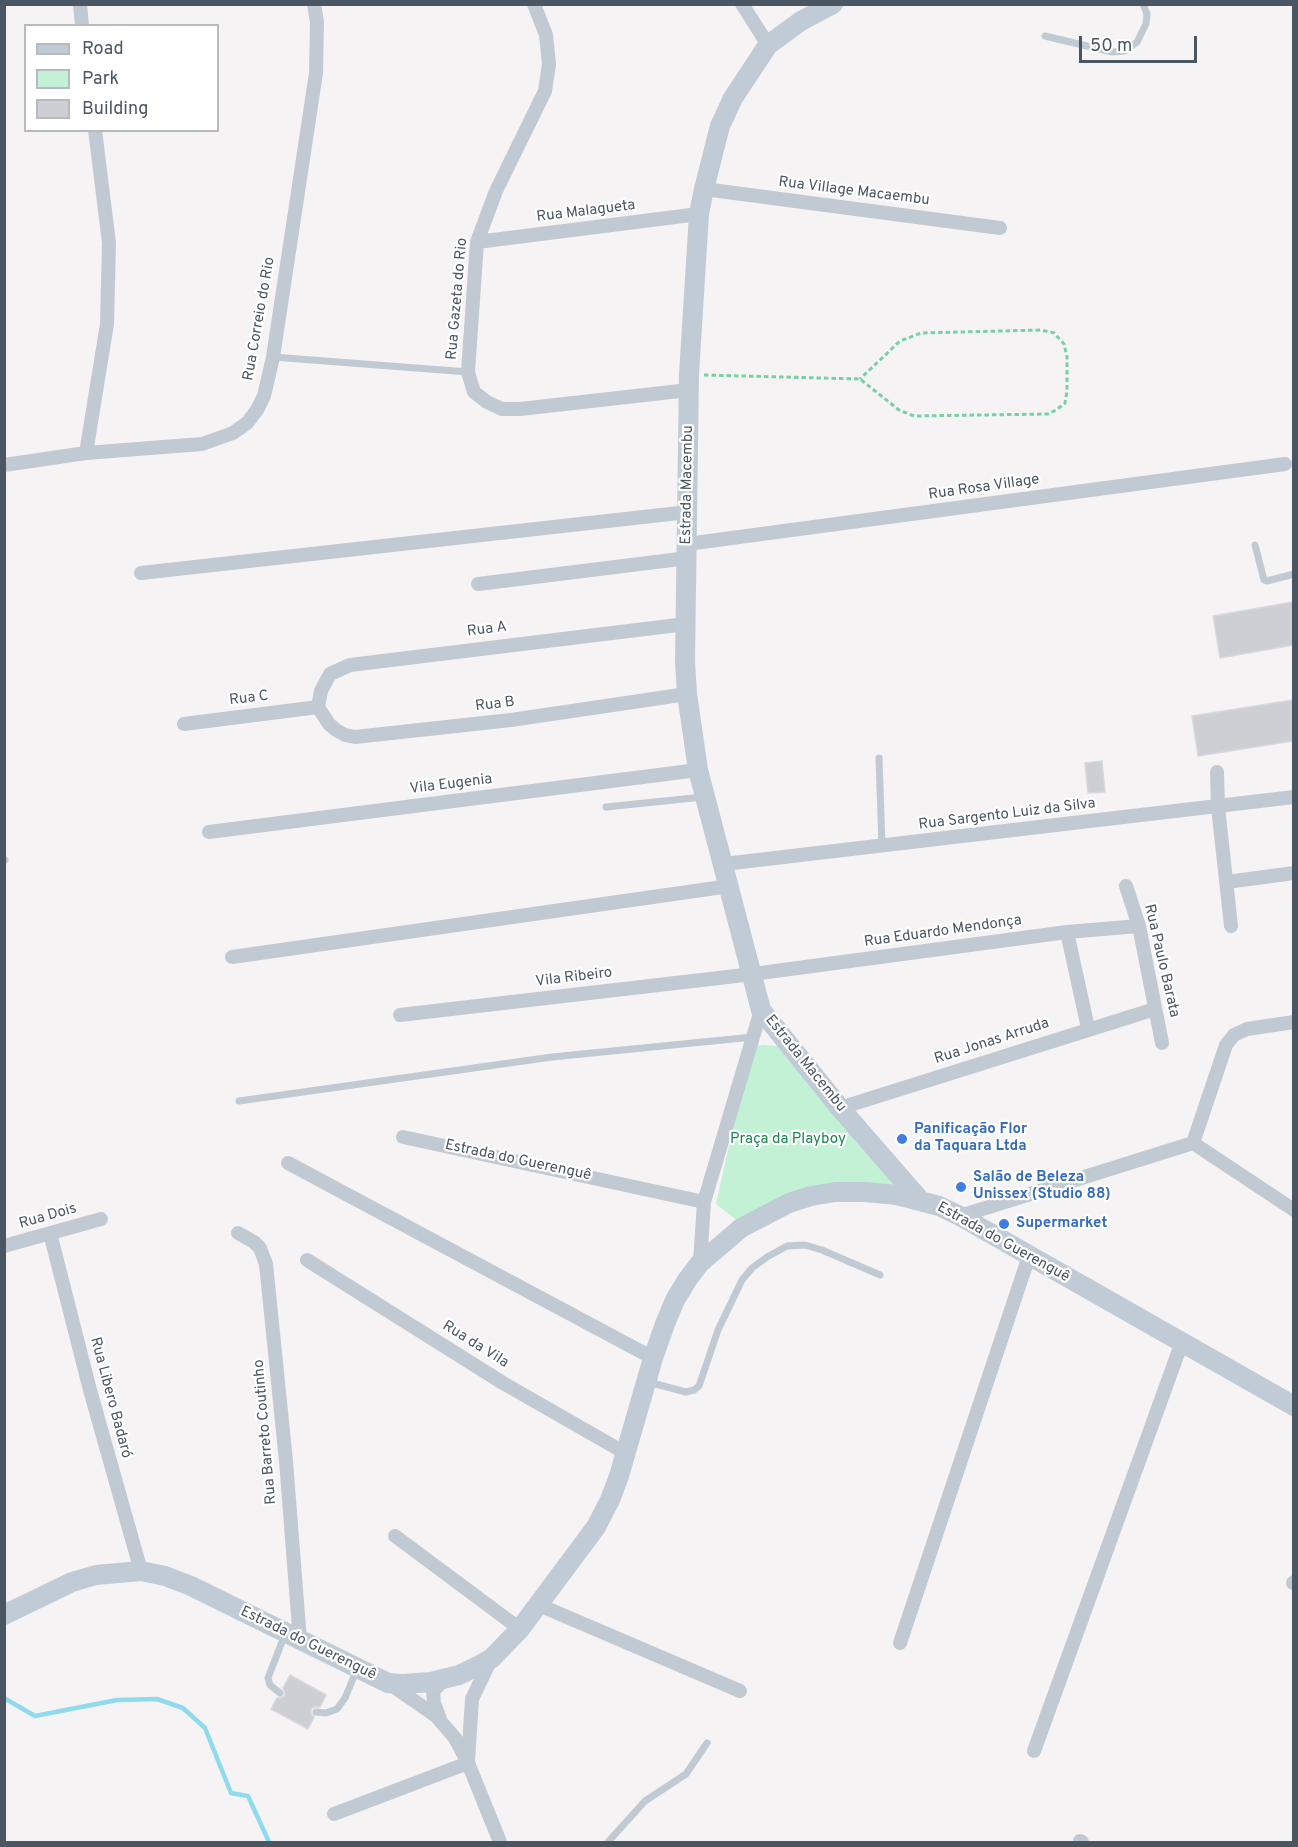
<!DOCTYPE html>
<html>
<head>
<meta charset="utf-8">
<style>
	body { margin:0 }
	#map { position:relative; width:1298px; height:1847px; overflow:hidden; background:#f5f3f3; font-family:Overpass,sans-serif }
	canvas { display:block }
	.frame { position:absolute; inset:0; border:6px solid #4a5661; pointer-events:none }
	.legend { position:absolute; left:24px; top:24px; width:195px; height:108px; box-sizing:border-box; background:#fff; border:2px solid #b7bbc0; margin:0; padding:8px 10px; list-style:none; font-size:18px; color:#4a5661 }
	.legend li { display:flex; align-items:center; gap:12px; height:30px }
	.legend b { width:30px; border:2px solid #b7bbc0 }
	.scale { position:absolute; left:1079px; top:36px; width:118px; height:27px; box-sizing:border-box; border:3px solid #4a5661; border-top:0; padding-left:8px; font-size:18px; line-height:21px; white-space:nowrap; color:#4a5661; -webkit-text-stroke:4px #fff; paint-order:stroke }
</style>
</head>
<body>
<div id="map">
<canvas width="1298" height="1847"></canvas>
<div class="frame"></div>
<ul class="legend">
<li><b style="height:8px;background:#c1cbd6"></b>Road</li>
<li><b style="height:16px;background:#c3f1d5"></b>Park</li>
<li><b style="height:16px;background:#cdcfd5"></b>Building</li>
</ul>
<div class="scale">50 m</div>
</div>
<script>
const g = document.querySelector('canvas').getContext('2d');
g.lineJoin = 'round';
function fill(path, color) {
  g.fillStyle = color;
  g.fill(path, 'evenodd');
}
function shape(rows) {
  const path = new Path2D();
  for (const r of rows) {
    path.moveTo(r[0], r[1]);
    for (let i = 2; i < r.length; i += 2) path.lineTo(r[i], r[i + 1]);
  }
  return path;
}
function strokePath(path, color, width, dash) {
  g.strokeStyle = color;
  g.lineWidth = width;
  g.lineCap = dash ? 'butt' : 'round';
  g.setLineDash(dash || []);
  g.stroke(path);
}
function write(font, color, halo, rows, align = 'center') {
  g.font = font + ' Overpass,sans-serif';
  g.lineWidth = 4.5;
  g.setLineDash([]);
  g.textBaseline = 'middle';
  g.strokeStyle = halo;
  g.fillStyle = color;
  for (const [text, x, y, turn = 0] of rows) {
    g.save();
    g.translate(x, y);
    g.rotate((+turn || 0) * Math.PI / 180);
    g.textAlign = isNaN(turn) ? turn : align;
    if (halo) g.strokeText(text, 0, 0);
    g.fillText(text, 0, 0);
    g.restore();
  }
}
fill(shape([
	[764,1045,777,1046,788,1051,906,1192,856,1188,743,1225,716,1204,751,1047]
]), '#c3f1d5');
strokePath(shape([
	[4,1698,35,1716,117,1700,157,1699,183,1708,205,1728,231,1793,248,1796,269,1842]
]), '#90daee', 4.5);
const building = shape([
	[1293,602,1293,645,1220,658,1213,616,1293,602],
	[1293,700,1293,741,1198,756,1192,716,1293,700],
	[1102,761,1105,792,1088,793,1085,763,1102,761],
	[290,1675,326,1695,320,1707,314,1707,311,1709,311,1714,314,1717,308,1729,271,1709,277,1698,281,1698,285,1696,285,1692,283,1688,290,1675]
]);
fill(building, '#cdcfd5');
strokePath(building, '#d7d9de', 1.5);
strokePath(shape([
	[704,375,860,379,899,410,914,416,1048,414,1056,410,1065,403,1067,391,1067,357,1064,344,1054,333,1041,330,921,333,900,341,860,379]
]), '#7ad0a6', 3, [4.5, 3]);
strokePath(shape([
	[1045,36,1112,52,1125,51,1137,42,1146,24,1147,14,1143,4],
	[273,357,468,372],
	[1255,545,1264,580,1267,581,1294,574],
	[879,758,882,846],
	[606,807,703,797],
	[4,860,5,860],
	[239,1101,552,1057,753,1037],
	[648,1382,686,1392,694,1390,699,1386,718,1330,742,1280,752,1268,767,1257,787,1246,805,1245,822,1250,880,1275],
	[280,1693,270,1685,268,1678,285,1634],
	[316,1712,326,1713,337,1709,345,1698,357,1669],
	[608,1842,645,1801,686,1774,707,1743]
]), '#c1cad2', 7);
strokePath(shape([
	[80,4,82,26],
	[534,4,546,35,549,64,545,91,496,191,477,242,468,372,474,392,487,402,502,409,520,409,689,390],
	[742,4,768,45],
	[704,189,1000,228],
	[477,242,699,214],
	[86,453,107,324,109,243,95,130],
	[4,465,86,453,202,444,233,433,247,423,257,410,264,396,273,357,316,73,317,22,314,4],
	[687,544,1285,464],
	[141,573,688,512],
	[478,584,688,558],
	[318,707,321,691,330,674,350,665,686,624],
	[318,707,329,724,336,730,345,735,355,737,511,720,687,694],
	[184,724,318,707],
	[1217,772,1218,807,1231,926],
	[209,832,698,770],
	[724,864,1294,797],
	[1227,882,1294,873],
	[1126,886,1139,926,1162,1043],
	[1067,932,1088,1028],
	[232,957,730,886],
	[400,1015,753,974,1067,932,1139,926],
	[840,1108,1155,1009],
	[403,1137,704,1202],
	[1193,1143,1226,1045,1234,1035,1247,1029,1294,1022],
	[288,1163,653,1358],
	[960,1216,1193,1143,1294,1210],
	[50,1233,90,1390,141,1571],
	[238,1233,254,1242,260,1248,266,1264,286,1461,300,1641],
	[4,1246,101,1219],
	[307,1260,503,1383,627,1454],
	[700,1263,704,1202,761,1010],
	[395,1536,520,1629],
	[1293,1583,1294,1582],
	[539,1605,740,1691],
	[900,1643,1029,1256],
	[390,1684,436,1716,455,1738,468,1763,500,1842],
	[440,1719,434,1703,433,1691,445,1679],
	[1034,1751,1182,1342],
	[468,1761,472,1699,491,1659],
	[334,1814,468,1763],
	[1080,1841,1082,1842]
]), '#c1cad2', 14);
strokePath(shape([
	[833,4,801,21,768,45,733,98,720,126,704,189,699,214,689,374,685,661,687,694,698,770,761,1010,840,1108,920,1200],
	[4,1615,72,1582,96,1575,141,1571,165,1576,191,1586,388,1683,403,1684,431,1682,459,1675,480,1665,492,1658,520,1629,596,1527,610,1500,619,1476,653,1358,665,1324,675,1300,687,1280,700,1263,741,1228,789,1203,811,1196,835,1192,865,1192,897,1195,939,1206,960,1216,1294,1406]
]), '#c1cbd6', 20);
for (const [x, y, r, color] of [
	[902,1139,6,"#3f7fe0"],
	[961,1187,6,"#3f7fe0"],
	[1004,1224,6,"#3f7fe0"]
]) {
  const dot = new Path2D();
  dot.arc(x, y, r, 0, 2 * Math.PI);
  g.fillStyle = color;
  g.fill(dot);
  strokePath(dot, '#fff', 2);
}
write('15px', '#4a5661', '#fff', [
	["Rua Village Macaembu",854,192,7],
	["Rua Malagueta",586,212,-7],
	["Rua Gazeta do Rio",458,299,-85],
	["Rua Correio do Rio",260,319,-80],
	["Estrada Macembu",688,485,-89],
	["Rua Rosa Village",984,488,-8],
	["Rua A",487,630,-7],
	["Rua C",249,699,-7],
	["Rua B",495,705,-7],
	["Vila Eugenia",451,785,-7],
	["Rua Sargento Luiz da Silva",1007,815,-7],
	["Rua Eduardo Mendonça",943,932,-8],
	["Rua Paulo Barata",1161,961,77],
	["Vila Ribeiro",574,978,-7],
	["Rua Jonas Arruda",992,1042,-18],
	["Estrada Macembu",805,1064,51],
	["Estrada do Guerenguê",518,1161,12],
	["Rua Dois",48,1217,-16],
	["Estrada do Guerenguê",1003,1243,29],
	["Rua da Vila",475,1345,32],
	["Rua Libero Badaró",110,1398,75],
	["Rua Barreto Coutinho",266,1432,-95],
	["Estrada do Guerenguê",308,1644,26]
]);
write('bold 15px', '#366cbe', '#fff', [
	["Panificação Flor",914,1130],
	["da Taquara Ltda",914,1147],
	["Salão de Beleza",973,1178],
	["Unissex (Studio 88)",973,1195],
	["Supermarket",1016,1224]
], 'left');
write('15px', '#17864f', '#fff', [
	["Praça da Playboy",788,1140]
]);
</script>
</body>
</html>
